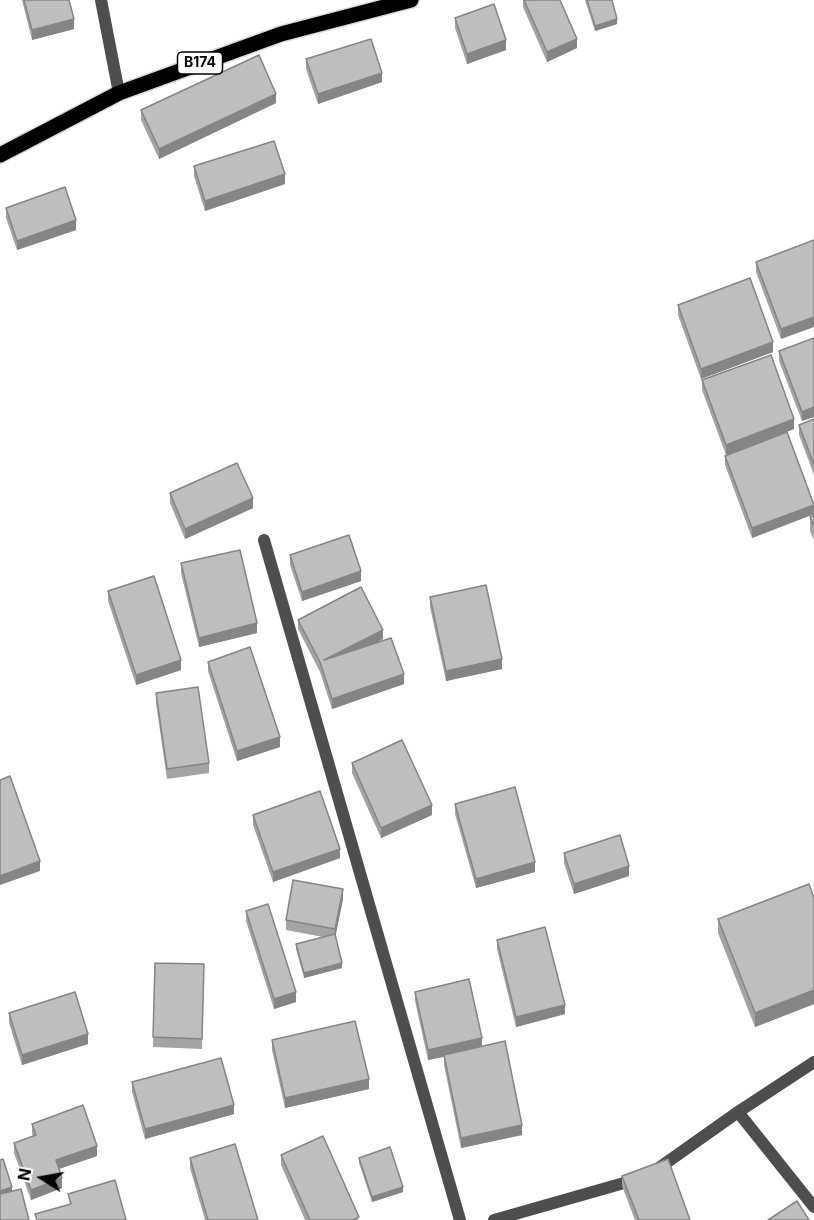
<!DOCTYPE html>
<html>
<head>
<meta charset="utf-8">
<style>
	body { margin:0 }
	#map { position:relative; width:814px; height:1220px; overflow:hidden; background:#fff; font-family:Inter,sans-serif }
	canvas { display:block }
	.north { position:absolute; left:12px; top:1148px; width:60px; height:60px; -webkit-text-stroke:4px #fff; paint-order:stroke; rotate:281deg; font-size:16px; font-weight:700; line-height:24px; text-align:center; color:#000 }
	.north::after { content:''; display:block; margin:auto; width:21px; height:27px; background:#000; clip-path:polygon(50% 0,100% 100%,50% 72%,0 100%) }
</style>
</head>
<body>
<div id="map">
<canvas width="814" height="1220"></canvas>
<div class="north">N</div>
</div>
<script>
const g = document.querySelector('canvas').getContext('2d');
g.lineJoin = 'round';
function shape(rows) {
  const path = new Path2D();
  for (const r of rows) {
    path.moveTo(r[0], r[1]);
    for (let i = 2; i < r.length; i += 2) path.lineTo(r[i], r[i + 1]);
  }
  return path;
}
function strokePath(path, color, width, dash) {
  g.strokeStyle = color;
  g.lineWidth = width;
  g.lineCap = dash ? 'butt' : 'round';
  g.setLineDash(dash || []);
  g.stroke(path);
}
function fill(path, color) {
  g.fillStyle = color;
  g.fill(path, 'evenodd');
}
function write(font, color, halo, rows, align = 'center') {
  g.font = font + ' Inter,sans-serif';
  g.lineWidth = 6;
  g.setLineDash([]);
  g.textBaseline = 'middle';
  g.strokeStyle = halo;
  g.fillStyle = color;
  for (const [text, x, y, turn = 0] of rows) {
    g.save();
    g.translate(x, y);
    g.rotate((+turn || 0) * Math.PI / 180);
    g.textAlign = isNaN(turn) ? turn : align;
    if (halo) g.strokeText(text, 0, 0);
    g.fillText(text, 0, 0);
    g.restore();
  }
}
const primary = shape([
	[0,155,119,93,281,34,411,0]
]);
strokePath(primary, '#dbdbdb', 18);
strokePath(shape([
	[101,0,119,93],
	[264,540,460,1220],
	[738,1112,814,1207],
	[656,1170,738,1112,814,1062],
	[494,1220,638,1179]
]), '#4e4e4e', 12);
strokePath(primary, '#000', 15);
fill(shape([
	[22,0,69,0,74,29,32,40],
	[523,0,560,0,577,48,547,62,523,7],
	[585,0,612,0,617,24,595,31],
	[455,18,506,50,467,64,455,28],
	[306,59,382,82,318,104,306,69],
	[276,103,159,159,141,120,141,110],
	[194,166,285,184,205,211,194,176],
	[6,208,76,230,17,250,6,218],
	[814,240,781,339,756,272,756,262],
	[678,305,773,352,701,379,678,315],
	[814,338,814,417,802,421,779,361,779,351],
	[702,380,794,429,726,455,702,390],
	[814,419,814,475,799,435,799,425],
	[725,456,814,514,752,538,725,465],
	[170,493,253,508,185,539,170,503],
	[814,515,814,540,810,531,810,517],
	[290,555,361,581,302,601,290,565],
	[181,563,257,633,199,647,181,573],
	[108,591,181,670,136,685,108,601],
	[430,597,502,669,446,681,430,607],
	[298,620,383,639,376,643,404,684,332,709,320,672,298,629],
	[208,662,280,747,237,761,208,671],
	[156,693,209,763,209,773,167,779,156,703],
	[352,763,432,815,381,838,352,773],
	[455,804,535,872,476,888,455,814],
	[253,815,340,858,273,882,253,825],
	[564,853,629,876,574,894,564,863],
	[814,898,814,1004,755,1027,718,933,718,919],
	[343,899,335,936,342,968,304,978,296,949,296,944,323,937,286,930,286,920],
	[246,911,296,1002,274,1009,246,921],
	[497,940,565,1014,516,1027,497,949],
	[155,963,204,974,202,1049,153,1047],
	[415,992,482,1047,522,1135,461,1148,444,1065,444,1057,428,1060,415,1001],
	[9,1013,88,1044,22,1065,9,1023],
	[272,1040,369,1089,285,1108,272,1050],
	[132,1082,234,1114,145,1139,132,1092],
	[32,1124,97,1156,59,1169,62,1188,31,1200,14,1153,14,1143,33,1136,32,1134],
	[281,1155,359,1220,305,1220,281,1165],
	[190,1158,258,1220,205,1220,190,1168],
	[359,1158,403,1192,372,1202,359,1163],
	[622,1176,690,1220,635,1220,622,1186]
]), '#a3a3a3');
fill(shape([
	[74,19,74,29,32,40,32,30],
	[617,19,617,24,595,31,595,26],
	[577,39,577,48,547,62,547,52],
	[506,40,506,50,467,64,467,54],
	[382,73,382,82,318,104,318,94],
	[276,94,276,103,159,159,159,149],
	[285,174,285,184,205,211,205,201],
	[76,220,76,230,17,250,17,241],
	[814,317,814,327,781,339,781,329],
	[773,342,773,352,701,379,701,369],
	[814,407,814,417,802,421,802,412],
	[794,419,794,429,726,455,726,445],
	[253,498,253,508,185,539,185,529],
	[814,505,814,514,752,538,752,528],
	[361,571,361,581,302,601,302,592],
	[257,623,257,633,199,647,199,638],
	[383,630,383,639,324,670,324,660],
	[502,659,502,669,446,681,446,671],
	[181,660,181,670,136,685,136,675],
	[404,674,404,684,332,709,332,699],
	[280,737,280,747,237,761,237,751],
	[432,805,432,815,381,838,381,828],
	[340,849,340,858,273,882,273,872],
	[40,861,40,871,0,885,0,876],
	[535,862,535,872,476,888,476,879],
	[629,866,629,876,574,894,574,884],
	[343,889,343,899,335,939,335,929],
	[342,963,342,968,304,978,304,973],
	[814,990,814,1004,755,1027,755,1013],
	[296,992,296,1002,274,1009,274,999],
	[565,1005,565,1014,516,1027,516,1017],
	[88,1034,88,1044,22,1065,22,1055],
	[482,1038,482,1048,428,1060,428,1050],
	[369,1079,369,1089,285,1108,285,1098],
	[234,1105,234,1114,145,1139,145,1129],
	[522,1125,522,1135,461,1148,461,1138],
	[97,1146,97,1156,56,1170,56,1160],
	[62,1178,62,1188,31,1200,31,1190],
	[12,1187,12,1197,0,1200,0,1191],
	[403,1187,403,1192,372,1202,372,1197]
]), '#858585');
const building = shape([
	[24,0,69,0,74,19,32,30,24,0],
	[524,0,560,0,577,39,547,52,524,0],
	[587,0,612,0,617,19,595,26,587,0],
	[494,4,506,40,467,54,455,18,494,4],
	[371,39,382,73,318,94,306,59,371,39],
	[259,55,276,94,159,149,141,110,259,55],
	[274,141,285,174,205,201,194,166,274,141],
	[65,187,76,220,17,241,6,208,65,187],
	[814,240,814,317,781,329,756,262,814,240],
	[750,278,773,342,701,369,678,305,750,278],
	[814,338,814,407,802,412,779,351,814,338],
	[771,355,794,419,726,445,702,380,771,355],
	[814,419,814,465,799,425,814,419],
	[787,432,814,505,752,528,725,456,787,432],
	[237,463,253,498,185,529,170,493,237,463],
	[814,515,814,526,810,517,814,515],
	[349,535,361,571,302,592,290,555,349,535],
	[240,550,257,623,199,638,181,563,240,550],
	[154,576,181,660,136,675,108,591,154,576],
	[486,585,502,659,446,671,430,597,486,585],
	[361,587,383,630,324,660,391,638,404,674,332,699,320,662,298,620,361,587],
	[250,647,280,737,237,751,208,662,250,647],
	[198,687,209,763,167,769,156,693,198,687],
	[402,740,432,805,381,828,352,763,402,740],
	[10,776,40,861,0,876,0,780,10,776],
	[515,787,535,862,476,879,455,804,515,787],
	[320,791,340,849,273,872,253,815,320,791],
	[620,835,629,866,574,884,564,853,620,835],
	[293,880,343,889,335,929,286,920,293,880],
	[809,884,814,898,814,990,755,1013,718,919,809,884],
	[268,904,296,992,274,999,246,911,268,904],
	[545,927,565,1005,516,1017,497,940,545,927],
	[335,934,342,963,304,973,296,944,335,934],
	[155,963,204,964,202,1039,153,1037,155,963],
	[469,979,482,1038,428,1050,415,992,469,979],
	[75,992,88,1034,22,1055,9,1013,75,992],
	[355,1021,369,1079,285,1098,272,1040,355,1021],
	[505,1041,522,1125,461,1138,444,1055,505,1041],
	[221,1058,234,1105,145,1129,132,1082,221,1058],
	[83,1105,97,1146,56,1160,62,1178,31,1190,14,1143,36,1135,32,1124,83,1105],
	[323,1136,359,1217,353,1220,310,1220,281,1155,323,1136],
	[235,1144,258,1220,208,1220,190,1158,235,1144],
	[390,1147,403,1187,372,1197,359,1158,390,1147],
	[3,1159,12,1187,0,1191,0,1160,3,1159],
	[668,1159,690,1220,639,1220,622,1176,668,1159],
	[115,1180,126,1220,37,1220,35,1214,71,1204,68,1194,115,1180],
	[21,1189,29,1220,0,1220,0,1194,21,1189],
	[797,1201,809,1220,768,1220,797,1201]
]);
fill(building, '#bebebe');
strokePath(building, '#858585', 1.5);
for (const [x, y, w] of [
	[200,63,45]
]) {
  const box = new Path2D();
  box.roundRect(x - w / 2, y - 11, w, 22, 4.5);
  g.fillStyle = '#fff';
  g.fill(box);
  strokePath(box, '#000', 1.5);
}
write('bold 14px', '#000', null, [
	["B174",200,63]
]);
</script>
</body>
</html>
